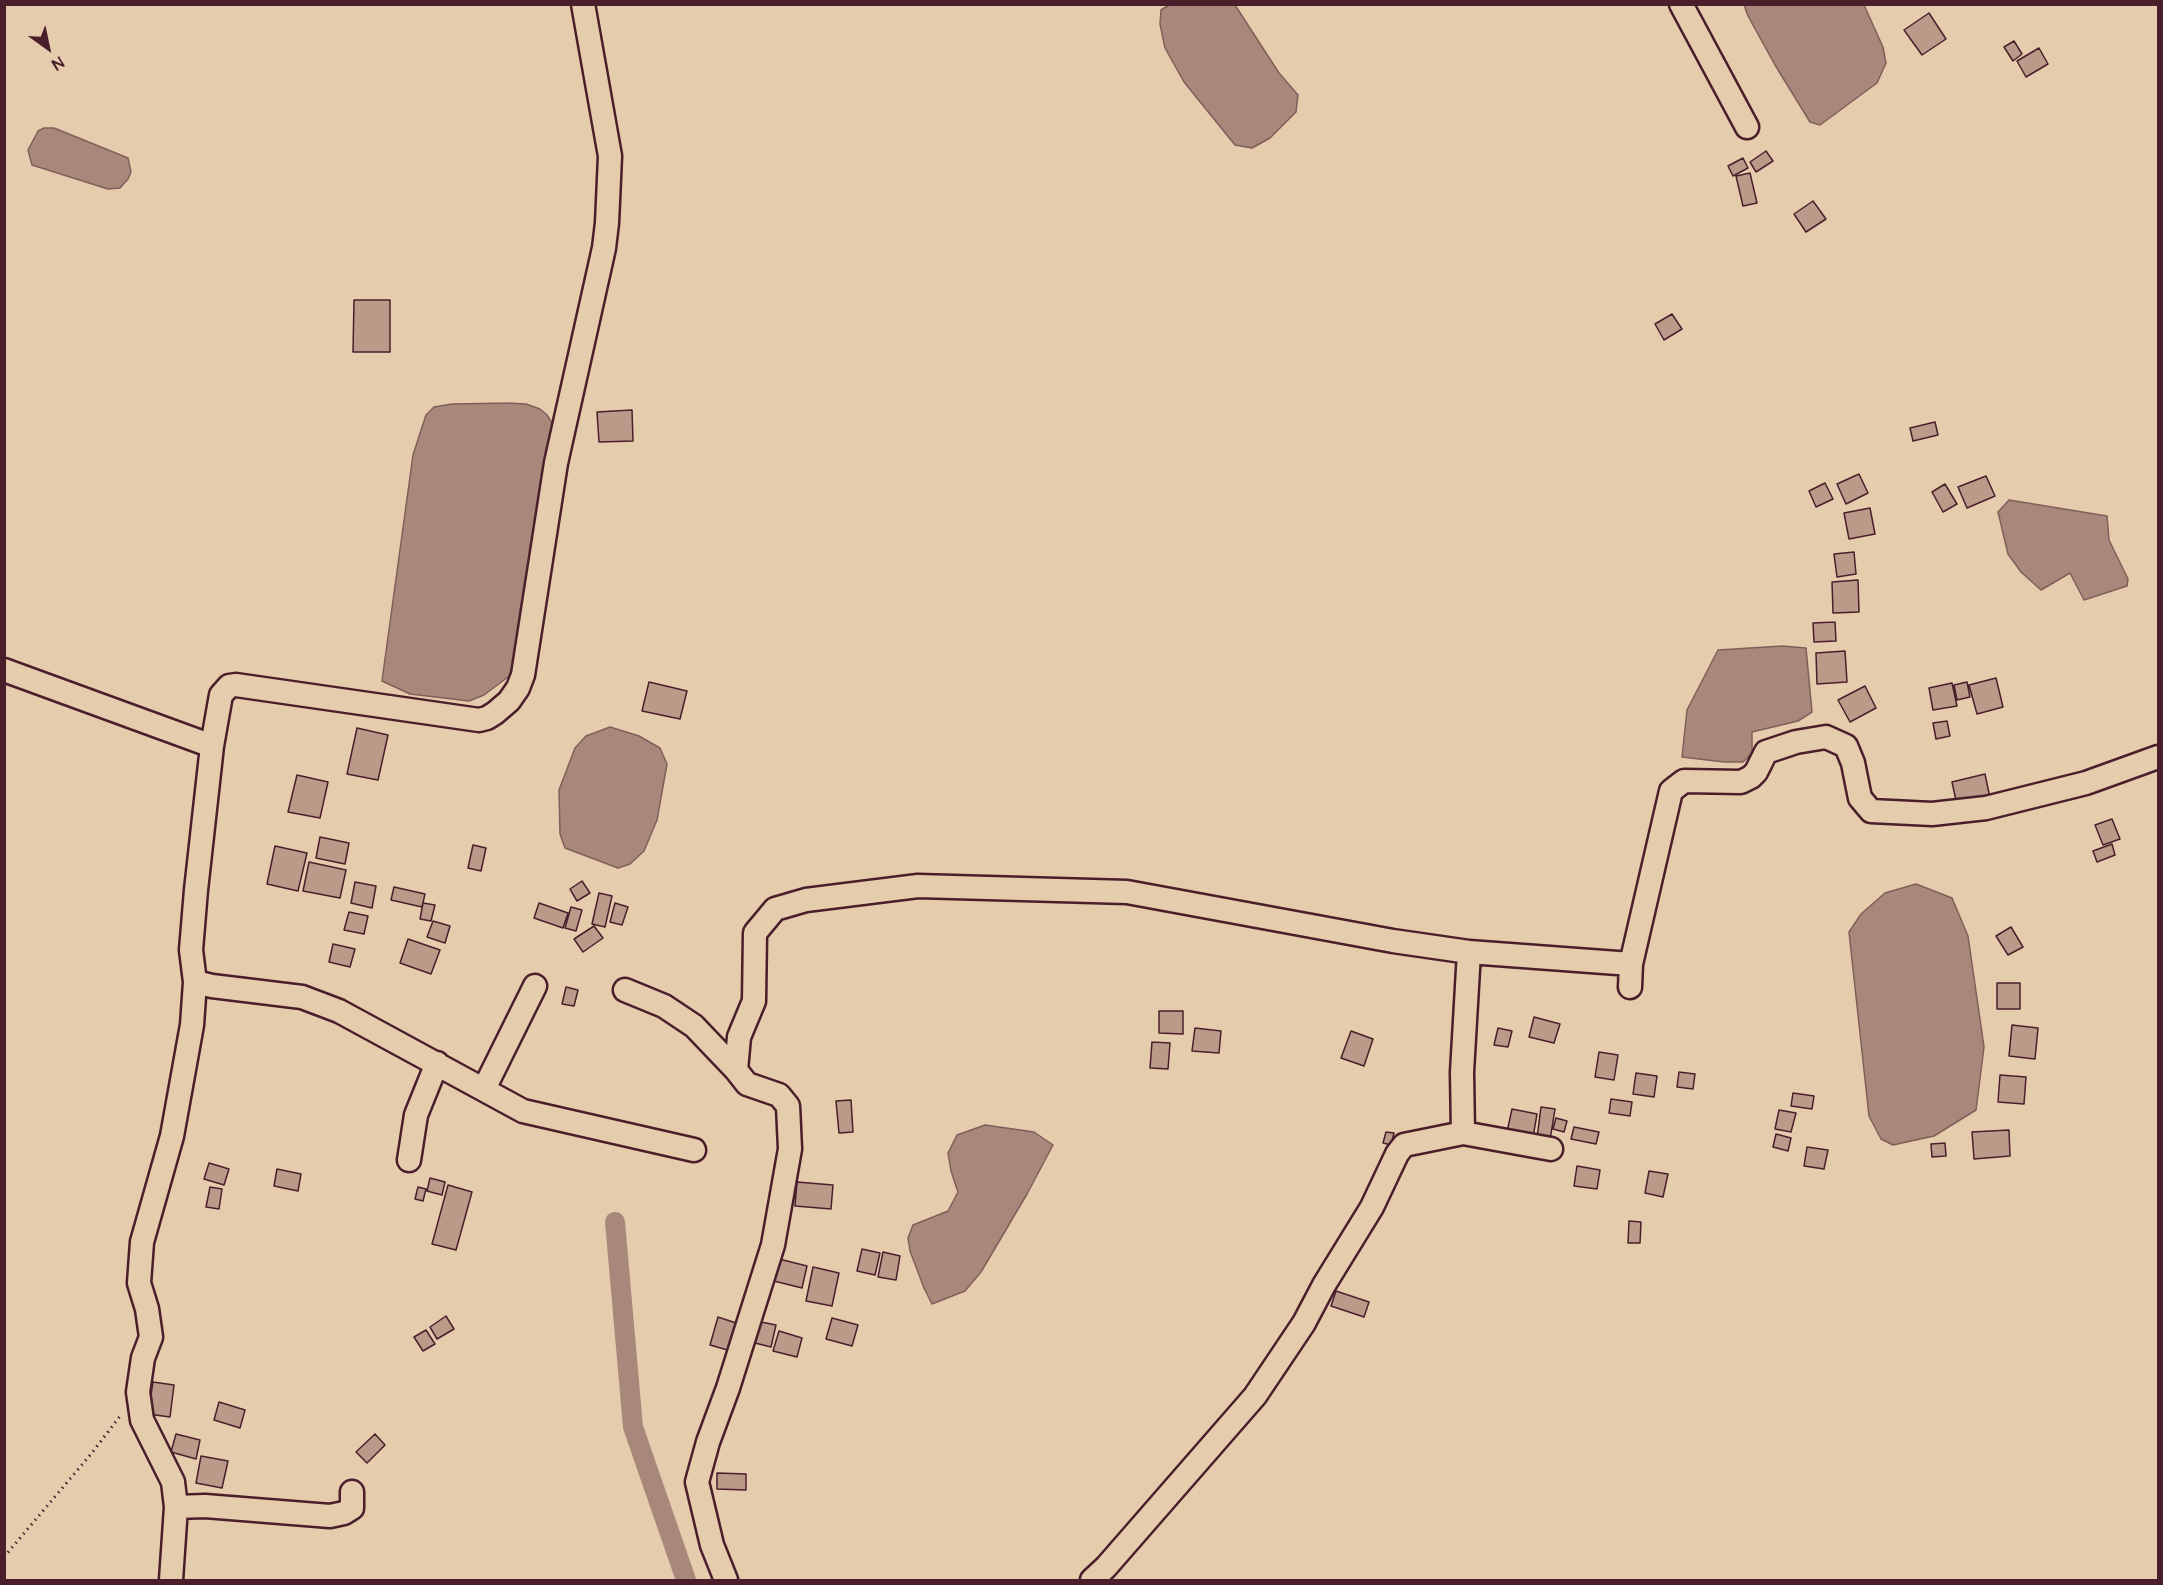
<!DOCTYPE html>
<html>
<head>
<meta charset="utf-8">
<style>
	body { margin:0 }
	#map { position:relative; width:2163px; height:1585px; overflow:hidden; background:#e5ccad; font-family:"Architects Daughter",sans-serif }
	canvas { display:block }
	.frame { position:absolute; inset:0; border:6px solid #4a1f2b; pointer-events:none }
	.north { position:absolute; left:18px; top:18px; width:60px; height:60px; -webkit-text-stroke:4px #e5ccad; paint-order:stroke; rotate:147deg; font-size:16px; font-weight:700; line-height:24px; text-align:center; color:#4a1f2b }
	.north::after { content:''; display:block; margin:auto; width:21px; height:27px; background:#4a1f2b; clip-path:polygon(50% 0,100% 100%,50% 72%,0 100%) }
</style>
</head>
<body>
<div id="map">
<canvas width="2163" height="1585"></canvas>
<div class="frame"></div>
<div class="north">N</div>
</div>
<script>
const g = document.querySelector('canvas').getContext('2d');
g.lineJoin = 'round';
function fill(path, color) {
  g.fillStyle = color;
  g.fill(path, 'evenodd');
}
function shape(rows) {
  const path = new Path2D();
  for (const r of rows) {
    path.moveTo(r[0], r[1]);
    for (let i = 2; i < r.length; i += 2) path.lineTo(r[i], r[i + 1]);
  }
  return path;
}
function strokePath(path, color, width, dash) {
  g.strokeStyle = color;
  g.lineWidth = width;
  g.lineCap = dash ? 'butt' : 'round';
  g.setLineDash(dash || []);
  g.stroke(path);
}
const water = shape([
	[1169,5,1235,5,1279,73,1298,95,1296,112,1270,138,1252,148,1235,145,1184,82,1165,48,1160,24,1161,10,1169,5],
	[1744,5,1864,5,1883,47,1886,63,1877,83,1820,125,1810,122,1775,65,1748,16,1744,5],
	[44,128,54,128,128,158,131,172,128,179,120,188,108,189,32,165,28,150,38,131,44,128],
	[508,403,526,404,540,409,547,415,556,429,512,674,484,695,469,701,410,694,382,681,413,455,426,415,434,407,452,404,508,403],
	[2009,500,2107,516,2109,540,2128,579,2127,586,2084,600,2070,573,2041,590,2021,572,2008,554,1998,512,2009,500],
	[1782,646,1806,648,1812,712,1798,721,1752,732,1752,753,1743,762,1724,762,1682,757,1687,710,1718,650,1782,646],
	[610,727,639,736,660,748,667,764,657,820,644,851,630,864,618,868,565,848,560,834,559,790,575,748,586,736,610,727],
	[1916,884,1952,898,1968,936,1984,1047,1976,1110,1934,1136,1893,1145,1881,1139,1869,1116,1849,932,1861,914,1885,893,1916,884],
	[985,1125,1034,1132,1053,1145,1027,1194,981,1272,965,1291,932,1304,924,1288,910,1251,908,1238,913,1225,948,1211,958,1192,951,1171,948,1153,957,1135,985,1125]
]);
fill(water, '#a8887a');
strokePath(water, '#825e5a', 1.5);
strokePath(shape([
	[615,1222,633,1427,686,1580]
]), '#a8887a', 20);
const building = shape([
	[1929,13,1946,39,1922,55,1904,30,1929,13],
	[2014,41,2022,54,2013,61,2004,47,2014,41],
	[2039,48,2048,64,2026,77,2017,61,2039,48],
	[1766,151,1773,161,1756,172,1750,162,1766,151],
	[1743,158,1748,168,1733,176,1728,166,1743,158],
	[1750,173,1757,203,1743,206,1736,176,1750,173],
	[1813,201,1826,219,1806,232,1794,214,1813,201],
	[354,300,390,300,390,352,353,352,354,300],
	[1672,314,1682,329,1664,340,1655,324,1672,314],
	[632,410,633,441,599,442,597,412,632,410],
	[1935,422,1938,435,1913,441,1910,428,1935,422],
	[1859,474,1868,493,1846,504,1837,484,1859,474],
	[1986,476,1995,496,1967,508,1958,487,1986,476],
	[1825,483,1833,499,1816,507,1809,491,1825,483],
	[1945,484,1957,504,1943,512,1932,492,1945,484],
	[1870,508,1875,534,1849,539,1844,513,1870,508],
	[1854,552,1856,574,1837,577,1834,554,1854,552],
	[1858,580,1859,612,1833,613,1832,582,1858,580],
	[1835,622,1836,641,1814,642,1813,623,1835,622],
	[1845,651,1847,682,1817,684,1816,653,1845,651],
	[1996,678,2003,707,1977,714,1969,685,1996,678],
	[649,682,687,691,680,719,642,711,649,682],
	[1967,682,1970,697,1957,700,1954,685,1967,682],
	[1952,683,1957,706,1933,710,1929,688,1952,683],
	[1865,686,1876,708,1850,722,1838,700,1865,686],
	[1947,721,1950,736,1936,739,1933,723,1947,721],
	[357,728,388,735,378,780,347,774,357,728],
	[1985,774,1990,798,1957,805,1952,782,1985,774],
	[297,775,328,782,320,818,288,812,297,775],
	[2112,819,2120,839,2103,845,2095,825,2112,819],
	[320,837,349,843,345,864,316,858,320,837],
	[2112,844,2115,855,2097,862,2093,851,2112,844],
	[473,845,486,848,481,871,468,868,473,845],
	[275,846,307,853,298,891,267,884,275,846],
	[309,862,346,870,340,898,303,891,309,862],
	[582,881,590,893,577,901,570,889,582,881],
	[355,882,376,886,372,908,351,903,355,882],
	[394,887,425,894,422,907,391,900,394,887],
	[599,893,612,896,605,927,592,924,599,893],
	[423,903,435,905,431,921,420,919,423,903],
	[539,903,568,913,563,928,534,918,539,903],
	[615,903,628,907,622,925,610,922,615,903],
	[571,907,582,910,576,931,565,928,571,907],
	[349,912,368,916,364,934,344,930,349,912],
	[433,921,450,926,445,943,427,937,433,921],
	[594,926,603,938,583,952,574,939,594,926],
	[2011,927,2023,947,2008,955,1996,936,2011,927],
	[408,939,440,950,431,974,400,963,408,939],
	[333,944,355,949,350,967,329,962,333,944],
	[1997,983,2020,983,2020,1009,1997,1009,1997,983],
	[566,987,578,990,574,1006,562,1004,566,987],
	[1159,1011,1183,1011,1183,1034,1159,1033,1159,1011],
	[1534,1017,1560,1024,1554,1043,1529,1037,1534,1017],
	[2012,1025,2038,1028,2035,1059,2009,1056,2012,1025],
	[1195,1028,1221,1031,1219,1053,1192,1051,1195,1028],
	[1498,1028,1512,1031,1508,1047,1494,1045,1498,1028],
	[1351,1031,1373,1039,1364,1066,1341,1058,1351,1031],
	[1152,1042,1170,1043,1168,1069,1150,1068,1152,1042],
	[1599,1052,1618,1055,1614,1080,1595,1077,1599,1052],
	[1679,1072,1695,1074,1693,1089,1677,1087,1679,1072],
	[1636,1073,1657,1076,1654,1097,1633,1094,1636,1073],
	[2000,1075,2026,1077,2024,1104,1998,1102,2000,1075],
	[1793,1093,1814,1096,1812,1109,1791,1106,1793,1093],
	[1611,1099,1632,1102,1630,1116,1609,1113,1611,1099],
	[851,1100,853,1132,839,1133,836,1101,851,1100],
	[1541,1107,1555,1109,1550,1140,1537,1138,1541,1107],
	[1512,1109,1537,1114,1533,1137,1507,1132,1512,1109],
	[1779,1110,1796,1113,1791,1132,1775,1129,1779,1110],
	[1556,1118,1567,1121,1564,1132,1553,1129,1556,1118],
	[1574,1127,1599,1132,1596,1144,1571,1139,1574,1127],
	[2009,1130,2010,1156,1974,1159,1972,1132,2009,1130],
	[1386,1132,1394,1133,1391,1145,1383,1143,1386,1132],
	[1776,1134,1791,1138,1788,1151,1773,1147,1776,1134],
	[1945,1143,1946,1156,1932,1157,1931,1144,1945,1143],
	[1807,1147,1828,1150,1824,1169,1804,1166,1807,1147],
	[209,1163,229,1169,224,1185,204,1179,209,1163],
	[1577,1166,1600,1170,1597,1189,1574,1186,1577,1166],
	[277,1169,301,1174,298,1191,274,1186,277,1169],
	[1649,1171,1668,1174,1663,1197,1645,1193,1649,1171],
	[430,1178,445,1182,442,1195,427,1191,430,1178],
	[797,1182,833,1185,831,1209,795,1206,797,1182],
	[448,1185,472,1192,456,1250,432,1244,448,1185],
	[210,1187,222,1189,219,1209,206,1207,210,1187],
	[418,1187,426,1189,423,1201,415,1199,418,1187],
	[1629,1221,1641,1222,1640,1243,1628,1243,1629,1221],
	[862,1249,880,1253,875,1275,857,1271,862,1249],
	[883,1252,900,1256,896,1280,878,1277,883,1252],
	[779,1259,807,1266,802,1288,774,1281,779,1259],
	[813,1267,839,1273,832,1306,806,1301,813,1267],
	[1336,1291,1369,1302,1364,1317,1331,1306,1336,1291],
	[446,1316,454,1329,437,1339,430,1327,446,1316],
	[718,1317,739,1324,731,1351,710,1345,718,1317],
	[832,1318,858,1325,852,1346,826,1339,832,1318],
	[756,1321,776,1325,771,1347,751,1342,756,1321],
	[426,1330,435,1344,423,1351,414,1337,426,1330],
	[779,1331,802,1338,797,1357,773,1351,779,1331],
	[153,1382,174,1385,170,1417,148,1414,153,1382],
	[219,1402,245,1410,240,1428,214,1420,219,1402],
	[176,1434,200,1440,196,1459,171,1452,176,1434],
	[375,1434,385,1445,367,1463,356,1452,375,1434],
	[201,1456,228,1461,222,1488,196,1483,201,1456],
	[717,1473,746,1474,746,1490,717,1489,717,1473]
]);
fill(building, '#ba9b89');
strokePath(building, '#4a1f2b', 1.5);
const minor = shape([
	[1681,4,1747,127],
	[4,670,212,746,196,890,191,950,195,982,192,1025,172,1136,142,1242,139,1283,147,1309,151,1337,143,1358,138,1392,142,1420,173,1482,176,1507,171,1580],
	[212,746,221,695,229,686,236,685,479,720,487,718,495,713,509,701,518,688,523,675,556,463,604,248,607,223,610,156,583,4],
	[1631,964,1671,791,1684,781,1741,782,1751,777,1756,772,1766,752,1796,742,1826,737,1846,746,1853,763,1860,798,1871,811,1932,814,1986,808,2086,783,2158,757],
	[195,982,212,986,302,997,339,1011,523,1111,694,1150],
	[625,990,664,1006,694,1026,736,1070],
	[484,1089,535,986],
	[1463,1133,1462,1072,1469,952,1631,964,1630,987],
	[409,1160,416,1115,437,1063],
	[176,1507,205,1506,330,1516,344,1513,352,1508,352,1492],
	[726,1580,712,1545,697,1482,708,1442,728,1388,773,1245,790,1149,788,1106,779,1095,747,1084,736,1070,739,1037,754,1001,755,933,775,909,806,900,918,886,1127,892,1393,941,1469,952],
	[1092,1580,1106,1567,1255,1396,1304,1323,1324,1285,1372,1207,1397,1154,1404,1145,1463,1133,1551,1149]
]);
strokePath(minor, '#4a1f2b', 27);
strokePath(shape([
	[4,1557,91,1454,121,1415]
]), '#4a1f2b', 3, [1.5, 4.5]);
strokePath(minor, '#e5ccad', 22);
</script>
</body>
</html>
